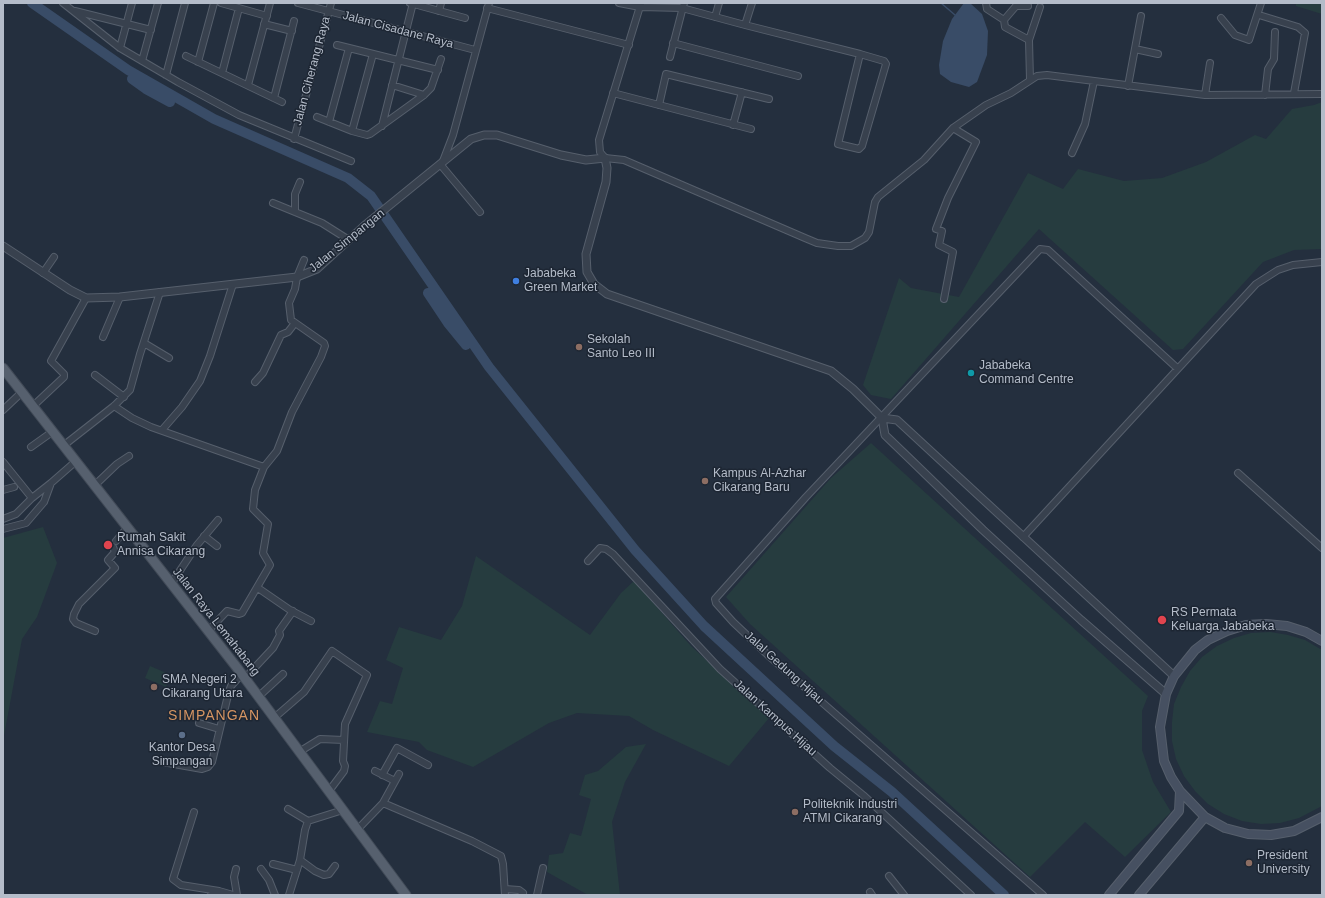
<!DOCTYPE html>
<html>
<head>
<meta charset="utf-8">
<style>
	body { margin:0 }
	#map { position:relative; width:1325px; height:898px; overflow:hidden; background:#242f3e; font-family:Arial,sans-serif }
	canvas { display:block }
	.frame { position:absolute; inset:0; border:4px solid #b4bcc9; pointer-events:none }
</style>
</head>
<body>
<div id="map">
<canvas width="1325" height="898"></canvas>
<div class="frame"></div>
</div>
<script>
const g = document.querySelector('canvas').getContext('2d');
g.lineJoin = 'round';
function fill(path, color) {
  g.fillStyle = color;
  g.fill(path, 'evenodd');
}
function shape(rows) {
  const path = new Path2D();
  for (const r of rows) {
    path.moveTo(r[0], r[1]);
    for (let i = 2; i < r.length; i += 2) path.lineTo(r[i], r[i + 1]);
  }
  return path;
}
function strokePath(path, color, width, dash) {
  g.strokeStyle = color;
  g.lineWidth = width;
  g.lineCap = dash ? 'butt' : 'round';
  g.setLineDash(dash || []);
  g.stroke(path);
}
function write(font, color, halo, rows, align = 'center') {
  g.font = font + ' Arial,sans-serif';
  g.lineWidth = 3;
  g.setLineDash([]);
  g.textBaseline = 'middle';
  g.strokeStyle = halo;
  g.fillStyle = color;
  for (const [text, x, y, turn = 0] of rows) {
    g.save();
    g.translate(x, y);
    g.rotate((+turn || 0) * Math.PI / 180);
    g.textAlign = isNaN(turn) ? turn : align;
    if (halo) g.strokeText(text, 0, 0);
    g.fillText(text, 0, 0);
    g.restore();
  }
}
fill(shape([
	[1296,3,1322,3,1322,14,1296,6],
	[1322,102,1322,249,1294,250,1263,262,1183,349,1173,350,1039,229,891,399,871,395,863,385,899,278,911,288,959,297,1028,173,1063,189,1078,169,1124,181,1162,178,1206,162,1255,135,1266,139,1292,109,1314,105],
	[871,443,1148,696,1142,711,1142,750,1153,782,1171,812,1125,857,1085,822,1030,877,750,624,726,597,831,478],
	[43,527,57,563,37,617,22,639,3,741,3,538],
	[476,556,590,635,621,593,634,581,691,646,769,718,729,766,653,730,629,716,577,713,549,723,473,767,427,750,419,742,367,732,380,701,392,704,403,668,386,660,399,627,441,640,462,606],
	[1270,632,1288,635,1305,640,1322,650,1322,806,1299,818,1280,823,1261,824,1242,821,1224,814,1208,804,1195,791,1184,776,1176,759,1172,741,1172,722,1174,704,1181,687,1190,671,1202,657,1217,646,1234,638,1251,633],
	[150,666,171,675,166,687,145,678],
	[646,744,625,782,612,822,620,895,588,895,547,872,549,855,563,853,570,833,581,836,591,799,579,795,585,775,598,771,626,747]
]), '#263c3f');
fill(shape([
	[964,3,970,3,982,14,988,31,987,55,977,82,969,87,951,82,940,74,939,65,943,41,952,19]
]), '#394c67');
strokePath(shape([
	[941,3,955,15]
]), '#394c67', 1.5);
strokePath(shape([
	[32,3,128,70,214,119,348,178,371,196,489,367,635,550,704,626,834,746,892,792,1004,895],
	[132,79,146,89,170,102],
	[428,293,448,323,466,345]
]), '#394c67', 10);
const minor = shape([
	[63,3,120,48,178,82,239,115,351,161],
	[221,3,267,16],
	[298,3,475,50],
	[410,3,465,18],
	[619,3,640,7,682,8,745,25,860,54,884,61,886,64,862,146,859,149,838,144,860,54],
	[641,3,599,140,600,152,605,158,624,160,805,238,817,243,838,246,851,246,865,238,869,232,875,202,878,197,924,160,953,128,986,105,1011,93,1037,76,1047,75,1205,95,1322,94],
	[986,3,987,9,1004,20,1005,27,1029,40,1030,80],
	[487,8,629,45],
	[75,11,151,30],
	[439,11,441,3],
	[1259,15,1298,27,1305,33,1294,93],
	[715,17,719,3],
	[1221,18,1235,35,1249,40,1261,3],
	[1004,20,1016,6,1028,6],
	[264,24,292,31],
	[745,25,752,3],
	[1029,40,1040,7],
	[673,43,798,76],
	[337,45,438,70],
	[120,48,132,3],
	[1135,49,1158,54],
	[186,56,282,102],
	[670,57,684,3],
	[142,61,158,3],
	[198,62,214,3],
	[222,73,239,8],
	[166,75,185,3],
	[248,85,270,3],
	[392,85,424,95],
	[1128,86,1141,16],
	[613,93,751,129],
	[1205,95,1210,63],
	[1265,95,1268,69,1274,59,1275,32],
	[274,98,294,21],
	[659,105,666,74,769,99],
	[317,117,352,131,367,135,370,134,424,95,431,88,441,59],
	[329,122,349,48],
	[733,125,742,92],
	[382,126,413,3],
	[352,131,373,54],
	[294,139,331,3],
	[1072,153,1085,124,1094,81],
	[443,161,453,135,489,3],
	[440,164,480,212],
	[273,203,322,223,349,240],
	[295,212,295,194,300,182],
	[43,273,54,257],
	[944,299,953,252,939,245,942,231,936,229,948,198,976,142,953,128],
	[103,337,120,297],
	[144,343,169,358],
	[95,375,124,397],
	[255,382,263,373,281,335,288,332,295,323],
	[114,406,132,418,151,427,264,467],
	[32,407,64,377,64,374,51,361,86,298],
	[3,410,21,393],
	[162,430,182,407,200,381,210,356,233,284],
	[63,446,114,406,130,390,140,354,160,292],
	[31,447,52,432],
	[3,462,32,498],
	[1238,473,1322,548],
	[51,483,75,462],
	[94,486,117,464,129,456],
	[3,490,14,487],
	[3,519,16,514,32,498,51,483,44,502,26,523,3,529],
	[204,536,217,546],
	[1023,537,1256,284,1278,270,1293,265,1322,262],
	[116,541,127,528],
	[588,561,600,548,606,549,613,554,720,669,830,768,863,795,971,895],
	[171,584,197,545,218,520],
	[258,588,290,610,311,621],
	[95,631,76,623,73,619,74,614,79,604,115,568,108,560,115,552,113,547],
	[208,631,227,611,239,614,242,613,270,565,263,553,268,524,253,509,255,490,264,467,277,451,292,412,321,357,325,346,324,343,291,320,289,303,295,289,297,277,304,260],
	[245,678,273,648,280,635,279,631,293,611],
	[258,697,283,674],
	[274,718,304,692,332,651,367,675,345,724,343,761,345,766,344,771,329,791],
	[199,723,219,729],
	[299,752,320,739,344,740],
	[157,761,202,769,208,767,212,762,229,691,231,686,242,674],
	[375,771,395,781],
	[382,775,397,748,428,765],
	[383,803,472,841,501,856,503,864,505,895],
	[288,809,308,821],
	[194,812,173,879,181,885,219,891],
	[357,830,383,803,399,774],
	[300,860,315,871,324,875,329,874,335,866],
	[273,864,297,870],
	[236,869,234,877,237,895],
	[261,869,269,880,275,895],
	[889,876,904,895],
	[505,889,519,890,523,893],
	[870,892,872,895],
	[211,895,219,891,233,895],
	[289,895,300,860,305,830,308,821,343,810],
	[537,895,543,868],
	[1043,895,770,657,733,622,716,603,715,599,806,497,1040,249,1048,250,1177,368]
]);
const tertiary = shape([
	[3,246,70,290,86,298,120,297,297,277,317,269,364,226,471,139,484,135,497,135,561,155,586,160,605,158,607,168,606,182,586,254,587,272,594,284,607,294,831,371,853,389,882,418,885,435,913,462,983,530,1081,620,1166,694],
	[882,418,897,420,1174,676]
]);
const secondary = shape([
	[1322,641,1306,632,1287,626,1266,624,1246,625,1227,631,1208,640,1195,650,1174,676,1166,694,1160,727,1164,761,1171,777,1180,791,1205,817,1225,828,1248,834,1271,835,1294,831,1322,817],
	[1109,895,1179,811,1180,791],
	[1139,895,1205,817]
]);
const primary = shape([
	[3,368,238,669,406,895]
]);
strokePath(minor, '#565f6c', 8);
strokePath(tertiary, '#565f6c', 9);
strokePath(secondary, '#565f6c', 10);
strokePath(primary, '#414a57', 11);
strokePath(minor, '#38414e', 6);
strokePath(tertiary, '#38414e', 7);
strokePath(secondary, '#465061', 8);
strokePath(primary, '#56606e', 9);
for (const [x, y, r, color] of [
	[516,281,4,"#3f7fe0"],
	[579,347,4,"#8d6e63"],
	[971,373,4,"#0f9aa8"],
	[705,481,4,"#8d6e63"],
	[108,545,5,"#e0444e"],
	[1162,620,5,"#e0444e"],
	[154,687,4,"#8d6e63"],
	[182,735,4,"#5c6f8a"],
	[795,812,4,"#8d6e63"],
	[1249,863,4,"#8d6e63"]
]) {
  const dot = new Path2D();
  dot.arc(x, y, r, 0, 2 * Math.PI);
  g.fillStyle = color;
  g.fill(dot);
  strokePath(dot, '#1d2633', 1.5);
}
write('12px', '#b4bcc9', '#1d2633', [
	["Jalan Cisadane Raya",398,30,15],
	["Jalan Ciherang Raya",312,71,-75],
	["Jalan Simpangan",347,241,-39],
	["Jalan Raya Lemahabang",216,622,52],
	["Jalal Gedung Hijau",784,668,42],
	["Jalan Kampus Hijau",775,718,42]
]);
write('12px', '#b4bcc9', '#1d2633', [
	["Jababeka",524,274],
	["Green Market",524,288],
	["Sekolah",587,340],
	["Santo Leo III",587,354],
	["Jababeka",979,366],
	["Command Centre",979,380],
	["Kampus Al-Azhar",713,474],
	["Cikarang Baru",713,488],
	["Rumah Sakit",117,538],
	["Annisa Cikarang",117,552],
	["RS Permata",1171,613],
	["Keluarga Jababeka",1171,627],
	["SMA Negeri 2",162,680],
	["Cikarang Utara",162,694],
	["Kantor Desa",182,748,"center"],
	["Simpangan",182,762,"center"],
	["Politeknik Industri",803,805],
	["ATMI Cikarang",803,819],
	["President",1257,856],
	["University",1257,870]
], 'left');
g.letterSpacing = '1px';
write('14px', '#d59563', '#1d2633', [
	["SIMPANGAN",214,716]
]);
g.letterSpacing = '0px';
</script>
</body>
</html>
